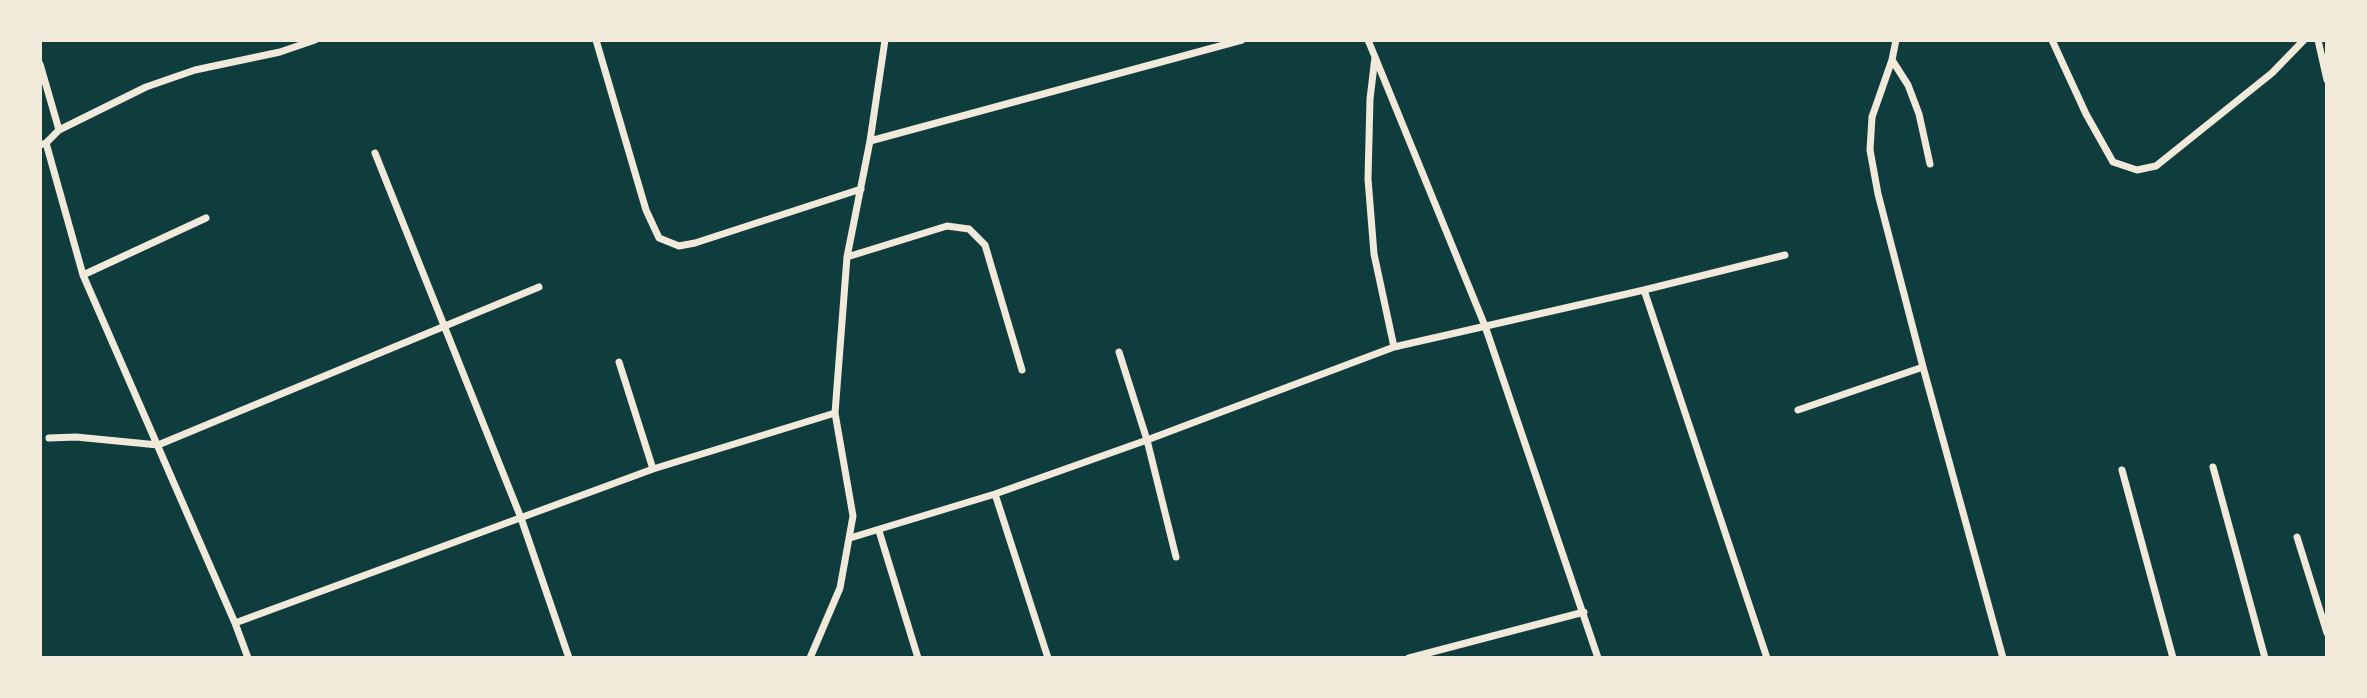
<!DOCTYPE html>
<html>
<head>
<meta charset="utf-8">
<style>
	body { margin:0 }
	#map { position:relative; width:2367px; height:698px; overflow:hidden; background:#0f3d3e; font-family:Lato,sans-serif }
	canvas { display:block }
	.frame { position:absolute; inset:0; border:42px solid #f1e9da; pointer-events:none }
</style>
</head>
<body>
<div id="map">
<canvas width="2367" height="698"></canvas>
<div class="frame"></div>
</div>
<script>
const g = document.querySelector('canvas').getContext('2d');
g.lineJoin = 'round';
function shape(rows) {
  const path = new Path2D();
  for (const r of rows) {
    path.moveTo(r[0], r[1]);
    for (let i = 2; i < r.length; i += 2) path.lineTo(r[i], r[i + 1]);
  }
  return path;
}
function strokePath(path, color, width, dash) {
  g.strokeStyle = color;
  g.lineWidth = width;
  g.lineCap = dash ? 'butt' : 'round';
  g.setLineDash(dash || []);
  g.stroke(path);
}
strokePath(shape([
	[596,40,646,210,659,238,679,246,695,243,861,189],
	[1368,40,1375,57,1370,99,1368,179,1374,254,1394,347],
	[1896,40,1892,60,1872,117,1870,150,1878,194,1923,367,2003,658],
	[2052,40,2086,114,2113,162,2137,170,2156,166,2272,73,2304,40],
	[2318,40,2327,80],
	[1375,57,1485,326,1598,658],
	[1892,60,1908,85,1919,114,1930,164],
	[40,64,59,130],
	[870,141,1242,40],
	[46,143,83,275,235,623,248,658],
	[40,145,46,143,59,130,146,87,195,70,280,52,315,40],
	[375,153,521,518,569,658],
	[847,257,947,226,969,229,985,245,1022,370],
	[83,275,206,218],
	[1644,290,1767,658],
	[1119,352,1147,440,1176,557],
	[619,362,653,469],
	[1798,410,1923,367],
	[49,438,76,437,158,445,539,287],
	[2213,467,2265,658],
	[2122,470,2173,658],
	[995,494,1048,658],
	[879,531,918,658],
	[2297,537,2327,633],
	[850,538,995,494,1147,440,1394,347,1644,290,1785,255],
	[235,623,653,469,835,413],
	[810,658,840,588,853,516,835,413,847,257,870,141,885,40],
	[1409,658,1584,612]
]), '#f1e9da', 7);
</script>
</body>
</html>
